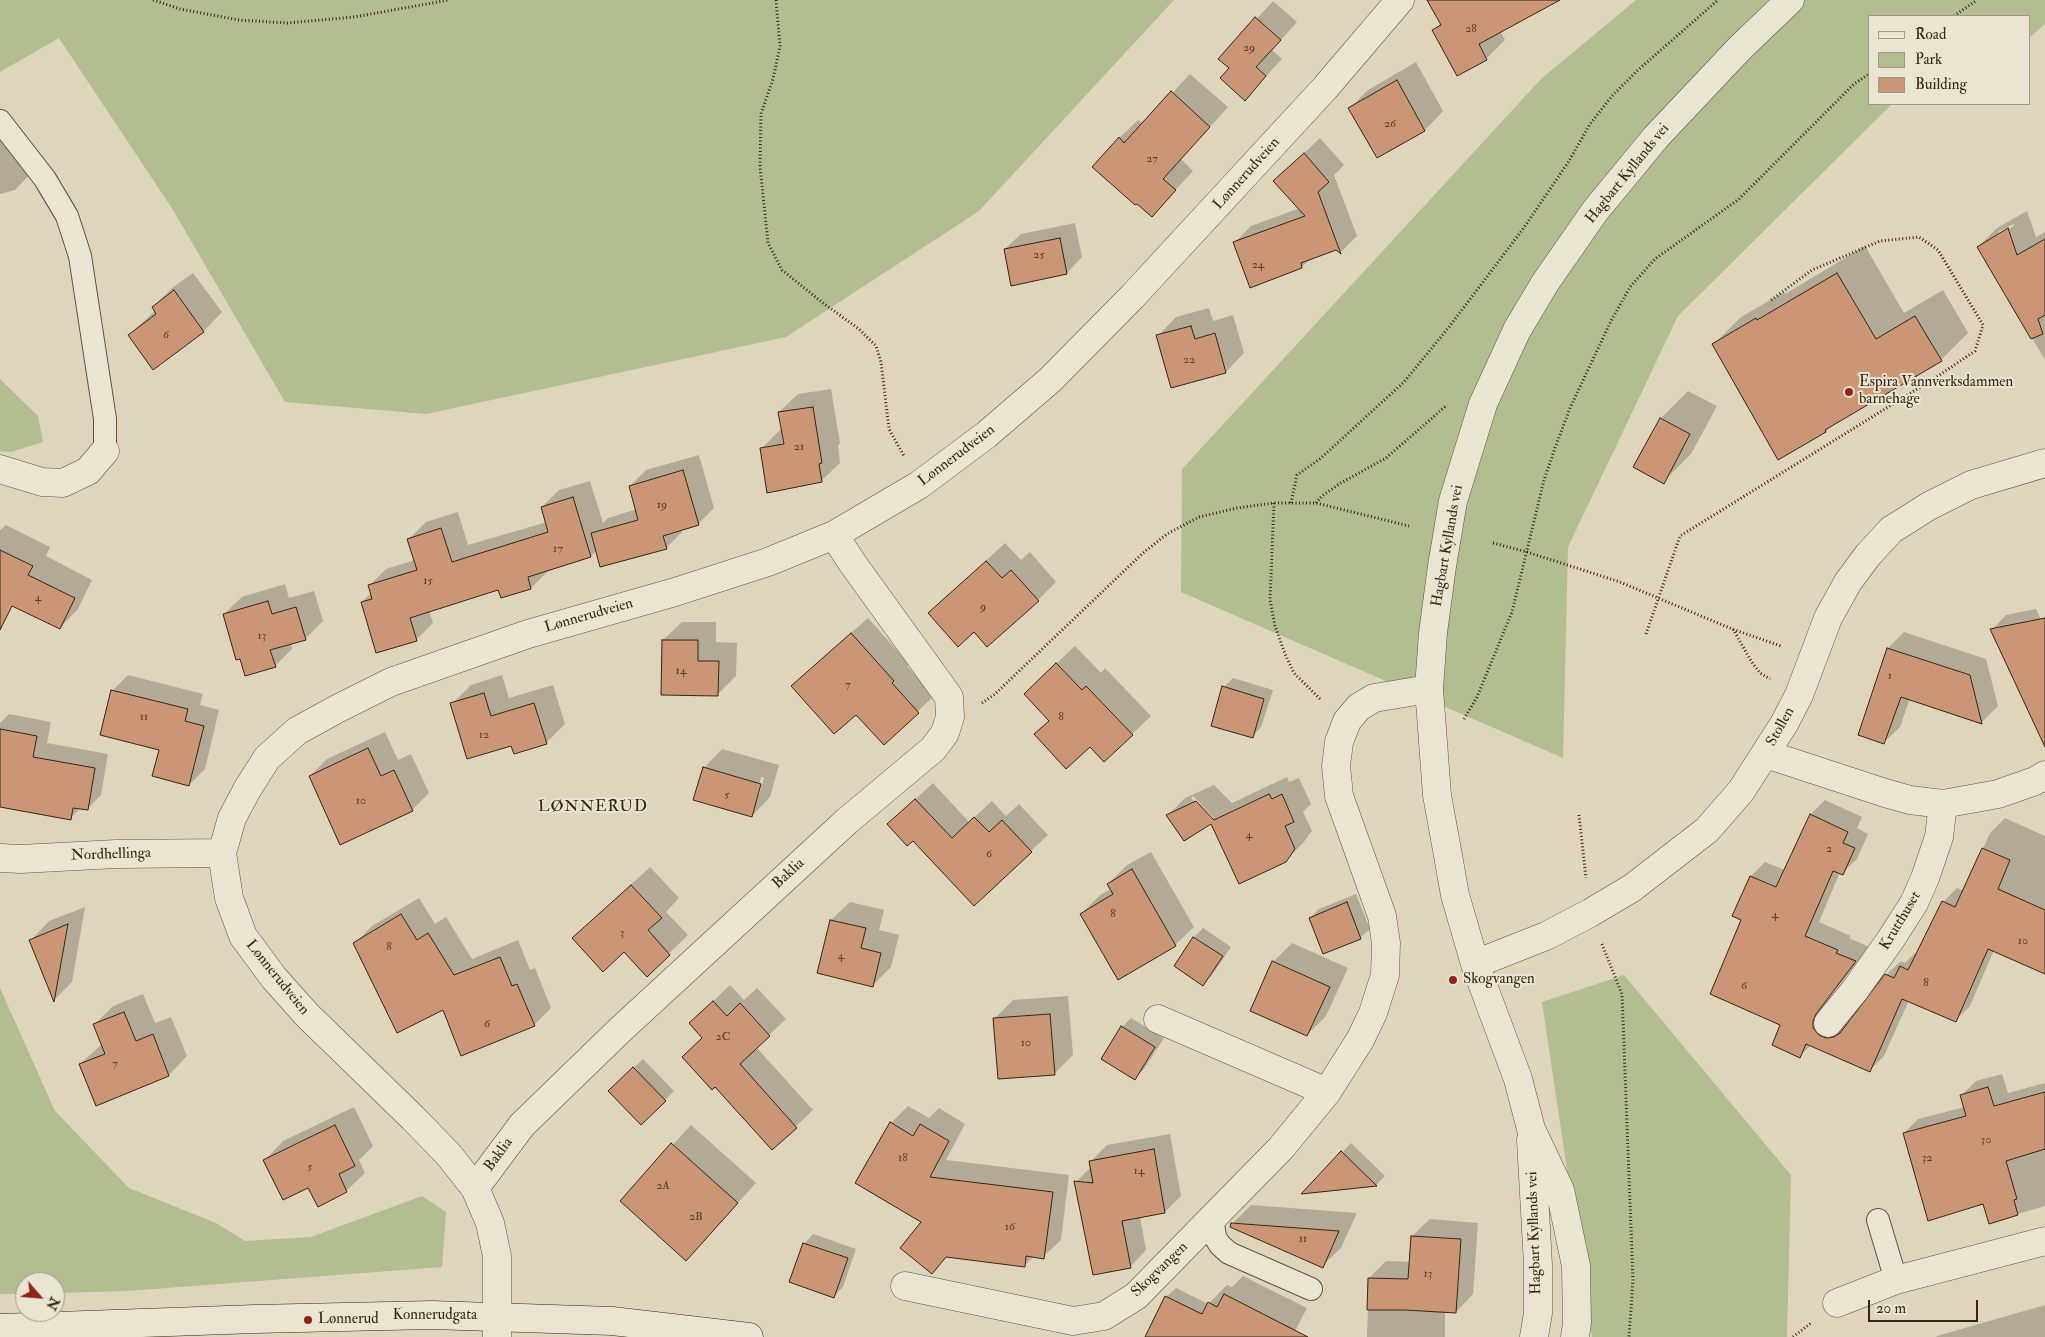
<!DOCTYPE html>
<html>
<head>
<meta charset="utf-8">
<style>
	body { margin:0 }
	#map { position:relative; width:2045px; height:1337px; overflow:hidden; background:#dfd5bc; font-family:"IM FELL Double Pica",serif }
	canvas { display:block }
	.legend { position:absolute; left:1868px; top:15px; width:162px; height:90px; box-sizing:border-box; background:#eae4d3; border:1px solid #a29885; margin:0; padding:6px 9px; list-style:none; font-size:15px; color:#362511 }
	.legend li { display:flex; align-items:center; gap:10px; height:25px }
	.legend b { width:25px; border:1px solid #a29885 }
	.north { position:absolute; left:15px; top:1272px; width:50px; height:50px; box-sizing:border-box; background:#eae4d3; border:1px solid #a29885; border-radius:50%; rotate:117deg; font-size:14px; font-weight:700; line-height:20px; text-align:center; color:#362511 }
	.north::after { content:''; display:block; margin:auto; width:18px; height:22px; background:#8f2418; clip-path:polygon(50% 0,100% 100%,50% 72%,0 100%) }
	.scale { position:absolute; left:1868px; top:1300px; width:110px; height:22px; box-sizing:border-box; border:2px solid #362511; border-top:0; padding-left:6px; font-size:15px; line-height:18px; white-space:nowrap; color:#362511; -webkit-text-stroke:4px #eae4d3; paint-order:stroke }
</style>
</head>
<body>
<div id="map">
<canvas width="2045" height="1337"></canvas>
<ul class="legend">
<li><b style="height:6px;background:#eae4d3"></b>Road</li>
<li><b style="height:14px;background:#b2bd90"></b>Park</li>
<li><b style="height:14px;background:#cb9675"></b>Building</li>
</ul>
<div class="north">N</div>
<div class="scale">20 m</div>
</div>
<script>
const g = document.querySelector('canvas').getContext('2d');
g.lineJoin = 'round';
function fill(path, color) {
  g.fillStyle = color;
  g.fill(path, 'evenodd');
}
function shape(rows) {
  const path = new Path2D();
  for (const r of rows) {
    path.moveTo(r[0], r[1]);
    for (let i = 2; i < r.length; i += 2) path.lineTo(r[i], r[i + 1]);
  }
  return path;
}
function strokePath(path, color, width, dash) {
  g.strokeStyle = color;
  g.lineWidth = width;
  g.lineCap = dash ? 'butt' : 'round';
  g.setLineDash(dash || []);
  g.stroke(path);
}
function write(font, color, halo, rows, align = 'center') {
  g.font = font + ' "IM FELL Double Pica",serif';
  g.lineWidth = 4;
  g.setLineDash([]);
  g.textBaseline = 'middle';
  g.strokeStyle = halo;
  g.fillStyle = color;
  for (const [text, x, y, turn = 0] of rows) {
    g.save();
    g.translate(x, y);
    g.rotate((+turn || 0) * Math.PI / 180);
    g.textAlign = isNaN(turn) ? turn : align;
    if (halo) g.strokeText(text, 0, 0);
    g.fillText(text, 0, 0);
    g.restore();
  }
}
fill(shape([
	[0,0,1174,0,979,211,786,337,426,414,285,402,173,210,59,38,0,72],
	[1636,0,2045,0,2045,24,2029,38,2029,16,1869,16,1869,104,1892,104,1678,316,1568,547,1563,758,1181,592,1182,469,1542,78],
	[0,379,38,416,43,442,11,452,0,451],
	[1624,975,1791,1175,1787,1337,1592,1337,1542,1002],
	[0,988,55,1111,129,1188,216,1223,245,1241,311,1237,422,1196,446,1212,442,1267,127,1291,55,1293,55,1282,25,1282,25,1294,0,1294]
]), '#b2bd90');
fill(shape([
	[1440,0,1542,0,1500,31,1505,40,1486,59,1434,30,1441,23],
	[1273,1,1297,22,1272,50,1282,59,1245,99,1230,68,1220,59],
	[1416,62,1443,111,1425,130,1377,157,1350,108,1368,90],
	[1190,74,1228,107,1181,159,1193,171,1152,215,1137,202,1119,138,1138,120,1143,124],
	[9,138,33,171,15,190,0,194,0,141],
	[1320,138,1344,165,1334,175,1357,236,1341,252,1336,249,1310,259,1302,267,1235,242,1251,226,1300,208,1275,181],
	[2027,211,2036,237,2045,232,2045,360,1978,247,1997,228],
	[2013,224,2014,226,1998,235,1998,232],
	[1075,223,1082,257,1067,273,1005,249,1021,234],
	[1865,246,1904,313,1943,290,1968,333,1941,360,1832,425,1826,431,1779,458,1713,345,1741,317,1784,292,1785,294],
	[193,273,222,312,204,331,154,368,129,335,156,310,153,307,172,288],
	[1209,308,1213,321,1233,315,1244,353,1226,372,1158,336,1176,317],
	[831,389,840,443,838,446,840,463,821,481,761,449,780,430,782,429,779,412,798,394],
	[1688,391,1717,406,1691,454,1663,482,1634,466,1661,418],
	[699,455,714,508,698,524,681,529,682,532,666,548,596,551,591,556,548,571,531,588,502,596,499,588,429,610,433,623,416,640,362,602,371,593,369,586,386,569,415,560,409,539,426,522,458,512,468,545,547,522,542,507,559,490,590,481,603,523,608,518,637,509,630,486,646,470],
	[6,525,50,547,46,556,92,580,78,609,60,628,14,605,8,611,0,607,0,530],
	[1005,543,1021,560,1030,552,1056,582,1038,600,930,613],
	[285,584,289,598,314,591,323,621,305,639,291,643,292,649,275,666,224,614,242,597],
	[2036,609,2045,628,2045,736,1992,630,2006,615],
	[868,618,909,664,907,666,934,696,884,743,856,713,809,670],
	[682,622,716,622,716,642,737,643,736,676,718,694,663,640],
	[1904,632,1986,659,1998,706,1982,722,1910,698,1900,727,1883,743,1888,648],
	[1075,646,1101,673,1105,668,1151,716,1132,734,1090,745,1050,720,1044,675],
	[128,675,203,694,200,705,219,710,205,769,189,785,112,691],
	[502,675,509,698,553,685,565,724,546,743,512,744,452,704,471,685],
	[1233,678,1273,690,1261,727,1252,737,1224,687],
	[9,714,51,722,47,743,108,754,101,795,87,809,81,808,70,818,0,806,0,723],
	[385,732,398,760,411,754,429,793,412,810,310,776,327,759],
	[722,749,779,765,770,797,752,816,704,768],
	[761,777,764,778,759,795,757,795],
	[1287,777,1289,782,1299,778,1311,804,1303,812,1312,831,1303,843,1285,861,1212,822,1168,815,1185,798,1214,785,1232,803],
	[1193,796,1214,818,1211,818,1191,798],
	[933,783,969,822,992,801,1006,816,1019,804,1048,835,974,904,906,808],
	[1825,800,1862,817,1857,828,1868,834,1857,859,1842,873,1840,872,1819,922,1851,936,1849,938,1869,947,1830,997,1826,1005,1841,1025,1849,1024,1886,975,1901,961,1905,963,1915,953,1918,954,1943,902,1957,888,1964,891,1990,833,2005,818,2045,836,2045,972,1994,950,1970,1006,1956,1020,1909,1000,1884,1056,1870,1070,1811,1045,1800,1056,1782,1025,1743,919,1751,876,1765,862,1785,870,1811,814],
	[1151,852,1194,927,1175,945,1081,914,1100,895,1111,889,1108,884,1127,865],
	[650,867,679,898,666,912,688,935,647,975,593,920],
	[1356,894,1370,929,1360,938,1310,918,1319,909],
	[419,898,435,924,446,917,472,959,518,940,530,970,535,968,551,1008,534,1025,444,1009,354,944,372,926],
	[850,902,884,910,879,930,899,935,891,967,872,986,831,920],
	[85,907,72,982,54,1000,31,940,49,921],
	[1203,928,1231,947,1212,975,1203,984,1175,966,1194,937],
	[1292,943,1348,968,1326,1016,1307,1035,1273,962],
	[730,985,744,1000,757,988,786,1019,756,1047,813,1110,772,1149,704,1037,707,1007],
	[143,994,155,1023,171,1017,187,1056,169,1075,96,1104,80,1064,102,1044,94,1025,113,1006],
	[1068,996,1073,1055,1054,1074,994,1019,1013,1000],
	[1131,1018,1164,1038,1144,1069,1135,1078,1122,1027],
	[643,1059,674,1091,641,1124,610,1091],
	[2002,1074,2008,1093,2045,1083,2045,1206,1990,1222,1984,1202,1904,1133,1918,1119,1965,1107,1962,1095,1976,1081],
	[908,1106,929,1118,939,1108,965,1124,946,1160,1069,1175,1061,1240,1043,1257,1034,1256,1024,1266,948,1256,932,1272,923,1222,891,1123],
	[354,1107,373,1146,359,1160,365,1173,346,1191,309,1186,265,1160,283,1141],
	[691,1125,756,1183,686,1260,621,1201],
	[1170,1134,1181,1196,1165,1212,1140,1217,1146,1250,1130,1267,1076,1182,1092,1166,1091,1161,1107,1145],
	[1351,1143,1385,1176,1376,1185,1304,1192],
	[1251,1205,1357,1213,1341,1248,1322,1266,1232,1224],
	[1430,1219,1478,1223,1473,1294,1456,1312,1445,1311,1445,1337,1367,1337,1369,1278,1386,1261,1411,1262,1412,1236],
	[813,1234,856,1249,843,1287,834,1296,804,1244],
	[1243,1276,1307,1308,1292,1337,1166,1337,1150,1329,1166,1297,1176,1288,1208,1304,1227,1285,1232,1287],
	[2045,1305,2045,1337,1936,1337,1937,1336]
]), '#0003');
const building = shape([
	[1427,0,1560,0,1479,44,1487,60,1457,76,1432,30,1441,25,1427,0],
	[1255,17,1281,40,1256,67,1266,76,1245,101,1220,78,1229,68,1218,59,1255,17],
	[1397,80,1425,131,1377,158,1348,108,1397,80],
	[1171,91,1210,127,1163,179,1176,190,1152,217,1137,204,1135,205,1092,167,1119,137,1124,143,1171,91],
	[1304,153,1329,182,1318,192,1341,254,1336,250,1301,263,1302,268,1250,288,1233,242,1305,216,1273,181,1304,153],
	[2008,228,2017,255,2045,239,2045,315,2038,319,2043,334,2031,339,1977,247,2008,228],
	[1060,238,1067,274,1011,286,1004,249,1060,238],
	[1837,273,1876,339,1915,316,1942,361,1825,430,1826,432,1778,460,1712,344,1756,318,1757,320,1837,273],
	[174,290,204,332,153,370,128,335,156,314,152,307,174,290],
	[1191,326,1195,339,1215,333,1226,373,1171,388,1156,335,1191,326],
	[813,407,822,463,819,464,822,482,767,493,760,448,784,444,778,412,813,407],
	[1660,418,1690,434,1664,484,1633,467,1660,418],
	[683,470,699,525,663,536,667,549,600,567,591,533,638,520,629,486,683,470],
	[573,497,591,557,528,577,531,589,501,598,498,590,410,618,417,641,376,653,361,602,372,599,368,585,417,570,407,539,441,528,452,562,548,532,541,507,573,497],
	[0,550,33,566,28,575,75,598,60,629,12,606,0,630,0,550],
	[986,561,1002,578,1011,570,1039,601,987,647,974,632,958,647,928,613,986,561],
	[268,601,272,614,296,607,306,640,270,650,276,667,245,676,240,659,236,660,223,614,268,601],
	[2045,618,2045,747,1990,629,2045,618],
	[851,633,894,681,892,683,919,713,884,745,856,715,834,734,791,686,851,633],
	[662,640,698,640,698,661,719,661,718,696,661,695,662,640],
	[1887,648,1970,675,1982,724,1901,697,1884,744,1858,735,1887,648],
	[1056,663,1082,690,1086,686,1133,735,1104,762,1090,747,1066,769,1034,734,1049,721,1024,694,1056,663],
	[1222,686,1264,699,1253,738,1211,726,1222,686],
	[111,690,188,709,185,721,204,726,189,786,152,776,159,750,100,735,111,690],
	[484,693,491,716,534,703,547,744,514,754,511,746,467,759,450,703,484,693],
	[0,729,37,736,33,757,95,768,88,810,73,808,71,820,0,807,0,729],
	[368,748,381,776,394,770,413,811,340,845,309,776,368,748],
	[703,767,761,784,752,817,693,800,703,767],
	[1269,794,1272,799,1282,794,1294,822,1285,826,1295,849,1286,862,1239,884,1211,824,1184,841,1166,815,1196,801,1214,820,1269,794],
	[915,799,952,838,974,817,989,832,1002,820,1032,852,974,906,913,841,907,846,887,824,915,799],
	[1810,814,1848,832,1843,843,1855,848,1843,875,1833,871,1805,936,1838,950,1836,953,1856,961,1816,1014,1813,1021,1813,1028,1819,1035,1826,1038,1834,1037,1840,1033,1885,974,1894,978,1900,966,1908,970,1942,901,1955,907,1982,848,2010,860,1998,889,2045,910,2045,974,1988,949,1956,1022,1902,999,1870,1072,1806,1044,1800,1058,1772,1045,1780,1025,1710,994,1741,920,1732,916,1750,876,1776,887,1810,814],
	[1132,869,1176,946,1118,980,1080,914,1113,894,1107,884,1132,869],
	[631,885,662,918,648,930,670,955,647,977,624,952,603,972,572,938,631,885],
	[1347,902,1361,939,1323,954,1309,918,1347,902],
	[401,914,417,940,428,933,454,975,500,957,512,986,517,984,535,1026,461,1056,443,1010,397,1033,353,943,401,914],
	[830,920,866,928,861,948,881,953,873,987,817,973,830,920],
	[68,924,54,1002,29,940,68,924],
	[1193,937,1223,956,1203,986,1174,966,1193,937],
	[1272,961,1330,987,1307,1036,1250,1011,1272,961],
	[713,1001,727,1016,740,1003,770,1036,740,1064,797,1128,772,1150,715,1087,712,1090,682,1057,702,1038,689,1023,713,1001],
	[124,1012,136,1041,153,1034,169,1076,96,1106,79,1064,105,1054,93,1024,124,1012],
	[1050,1014,1055,1075,998,1079,993,1018,1050,1014],
	[1121,1026,1155,1047,1135,1080,1101,1059,1121,1026],
	[633,1067,666,1101,641,1125,608,1091,633,1067],
	[1988,1087,1994,1106,2045,1092,2045,1149,2006,1161,2017,1199,2014,1200,2018,1215,1989,1224,1983,1204,1928,1221,1903,1133,1966,1116,1960,1095,1988,1087],
	[890,1122,913,1136,920,1124,949,1141,930,1177,1053,1192,1044,1259,1026,1256,1025,1267,946,1257,932,1274,900,1248,921,1222,855,1183,890,1122],
	[335,1125,355,1166,339,1174,347,1192,318,1207,308,1188,283,1200,263,1160,335,1125],
	[671,1143,738,1203,686,1261,620,1201,671,1143],
	[1154,1149,1165,1213,1122,1221,1131,1268,1093,1275,1074,1181,1093,1183,1089,1161,1154,1149],
	[1341,1151,1377,1186,1301,1194,1341,1151],
	[1231,1223,1339,1231,1323,1268,1230,1227,1231,1223],
	[1411,1236,1461,1239,1456,1313,1405,1310,1367,1310,1368,1278,1408,1279,1411,1236],
	[803,1243,848,1258,834,1298,789,1282,803,1243],
	[1224,1294,1308,1337,1145,1337,1165,1296,1202,1314,1208,1302,1217,1307,1224,1294]
]);
fill(building, '#cb9675');
strokePath(building, '#362511', 1);
const service = shape([
	[0,121,45,179,67,216,80,256,105,419,105,451],
	[1212,1217,1215,1237,1220,1245,1229,1253,1311,1289],
	[1878,1220,1896,1280]
]);
const minor = shape([
	[0,469,42,482,63,483,88,471,105,451],
	[1766,754,1885,793,1910,800,1943,804,1998,794,2035,781,2045,775],
	[0,858,21,859,116,854,222,853],
	[1475,964,1546,936,1590,913,1632,888,1707,830,1741,791,1784,724,1799,695,1828,618,1848,582,1868,555,1891,530,1929,506,1971,485,2045,463],
	[1158,1019,1327,1092],
	[1828,1023,1855,990,1891,939,1914,903,1925,878,1939,837,1943,804],
	[1531,1140,1538,1265,1538,1313,1534,1337],
	[475,1188,522,1125,620,1030,847,821,933,749,945,733,950,717,949,697,853,564,834,535],
	[905,1286,1073,1321,1104,1316,1136,1296,1281,1148,1327,1092,1360,1040,1373,1013,1385,975,1386,943,1382,916,1339,796,1336,766,1339,742,1347,721,1359,707,1374,698,1429,689],
	[1837,1303,1896,1280,2045,1241],
	[497,1337,497,1256,490,1223,475,1188,448,1154,413,1118,307,1015,274,978,243,936,229,898,222,853,232,818,248,788,267,758,297,731,337,709,391,682,528,634,675,592,768,562,834,535,919,485,986,435,1050,380,1132,297,1325,88,1400,0],
	[1575,1337,1577,1323,1576,1266,1560,1190,1531,1129,1518,1079,1475,964,1455,895,1447,850,1437,795,1429,689,1433,633,1442,566,1453,501,1483,404,1517,330,1545,283,1595,211,1656,137,1739,49,1790,0]
]);
const secondary = shape([
	[0,1328,255,1319,432,1315,612,1321,749,1337]
]);
strokePath(service, '#60513c', 24);
strokePath(minor, '#60513c', 29);
strokePath(secondary, '#362511', 29);
strokePath(shape([
	[153,0,180,9,239,20,287,23,354,17,449,0],
	[776,0,780,46,773,79,761,114,760,166,768,243,782,270,823,303,859,329,876,346,881,362,889,429,904,456],
	[1954,16,1977,0],
	[1274,503,1270,600,1275,626,1285,654,1294,673,1321,700],
	[1291,503,1297,475,1321,458,1404,382,1449,327,1523,229,1569,161,1590,124,1612,96,1638,70,1718,0],
	[1316,503,1322,496,1339,484,1386,458,1447,405],
	[1493,543,1527,552,1620,582,1732,629,1781,646],
	[1733,629,1751,661,1760,673,1770,679],
	[1646,634,1680,536,1935,378,1975,351,1983,325,1938,250,1919,237,1880,241,1812,270,1770,301],
	[982,703,995,694,1143,553,1167,534,1199,517,1237,508,1274,503,1316,503,1409,526],
	[1464,719,1477,697,1512,612,1544,480,1555,448,1570,408,1611,321,1630,287,1655,259,1739,199,1854,84,1869,74],
	[1579,815,1586,878],
	[1602,944,1622,994,1633,1280,1629,1337],
	[1793,1337,1811,1323]
]), '#362511', 3, [1, 2.5]);
strokePath(service, '#eae4d3', 22);
strokePath(minor, '#eae4d3', 28);
strokePath(secondary, '#eae4d3', 28);
for (const [x, y, r, color] of [
	[1849,392,5,"#8f2418"],
	[1453,980,5,"#8f2418"],
	[308,1320,5,"#8f2418"]
]) {
  const dot = new Path2D();
  dot.arc(x, y, r, 0, 2 * Math.PI);
  g.fillStyle = color;
  g.fill(dot);
  strokePath(dot, '#eae4d3', 2);
}
write('12px', '#5b412a', null, [
	["28",1471,29],
	["29",1249,48],
	["26",1390,124],
	["27",1152,159],
	["25",1039,255],
	["24",1258,265],
	["6",166,335],
	["22",1189,360],
	["21",799,447],
	["19",662,505],
	["17",558,549],
	["15",428,581],
	["4",38,598],
	["9",983,607],
	["13",262,636],
	["14",681,671],
	["1",1890,676],
	["7",848,685],
	["11",144,717],
	["8",1061,717],
	["12",484,735],
	["5",727,795],
	["10",361,801],
	["4",1249,835],
	["2",1829,849],
	["6",989,854],
	["8",1113,914],
	["4",1775,915],
	["3",622,933],
	["10",2023,941],
	["8",389,947],
	["4",841,956],
	["8",1926,983],
	["6",1744,986],
	["6",487,1024],
	["2C",723,1037],
	["10",1026,1043],
	["7",115,1064],
	["30",1986,1140],
	["18",903,1158],
	["32",1927,1158],
	["5",310,1167],
	["14",1139,1171],
	["2A",663,1186],
	["2B",696,1217],
	["16",1010,1227],
	["11",1303,1239],
	["13",1428,1274]
]);
write('15px', '#362511', '#eae4d3', [
	["Lønnerudveien",1247,174,-48],
	["Hagbart Kyllands vei",1628,174,-51],
	["Lønnerudveien",957,456,-37],
	["Hagbart Kyllands vei",1448,546,-80],
	["Lønnerudveien",589,616,-16],
	["Stollen",1781,727,-61],
	["Nordhellinga",111,855,-2],
	["Baklia",789,874,-43],
	["Krutthuset",1901,921,-59],
	["Lønnerudveien",277,978,51],
	["Baklia",499,1155,-54],
	["Hagbart Kyllands vei",1535,1233,-92],
	["Skogvangen",1160,1270,-44],
	["Konnerudgata",435,1316]
]);
write('15px', '#362511', '#eae4d3', [
	["Espira Vannverksdammen",1859,383],
	["barnehage",1859,400],
	["Skogvangen",1463,980],
	["Lønnerud",318,1320]
], 'left');
g.letterSpacing = '1px';
write('16px', '#362511', '#eae4d3', [
	["LØNNERUD",593,808]
]);
g.letterSpacing = '0px';
</script>
</body>
</html>
